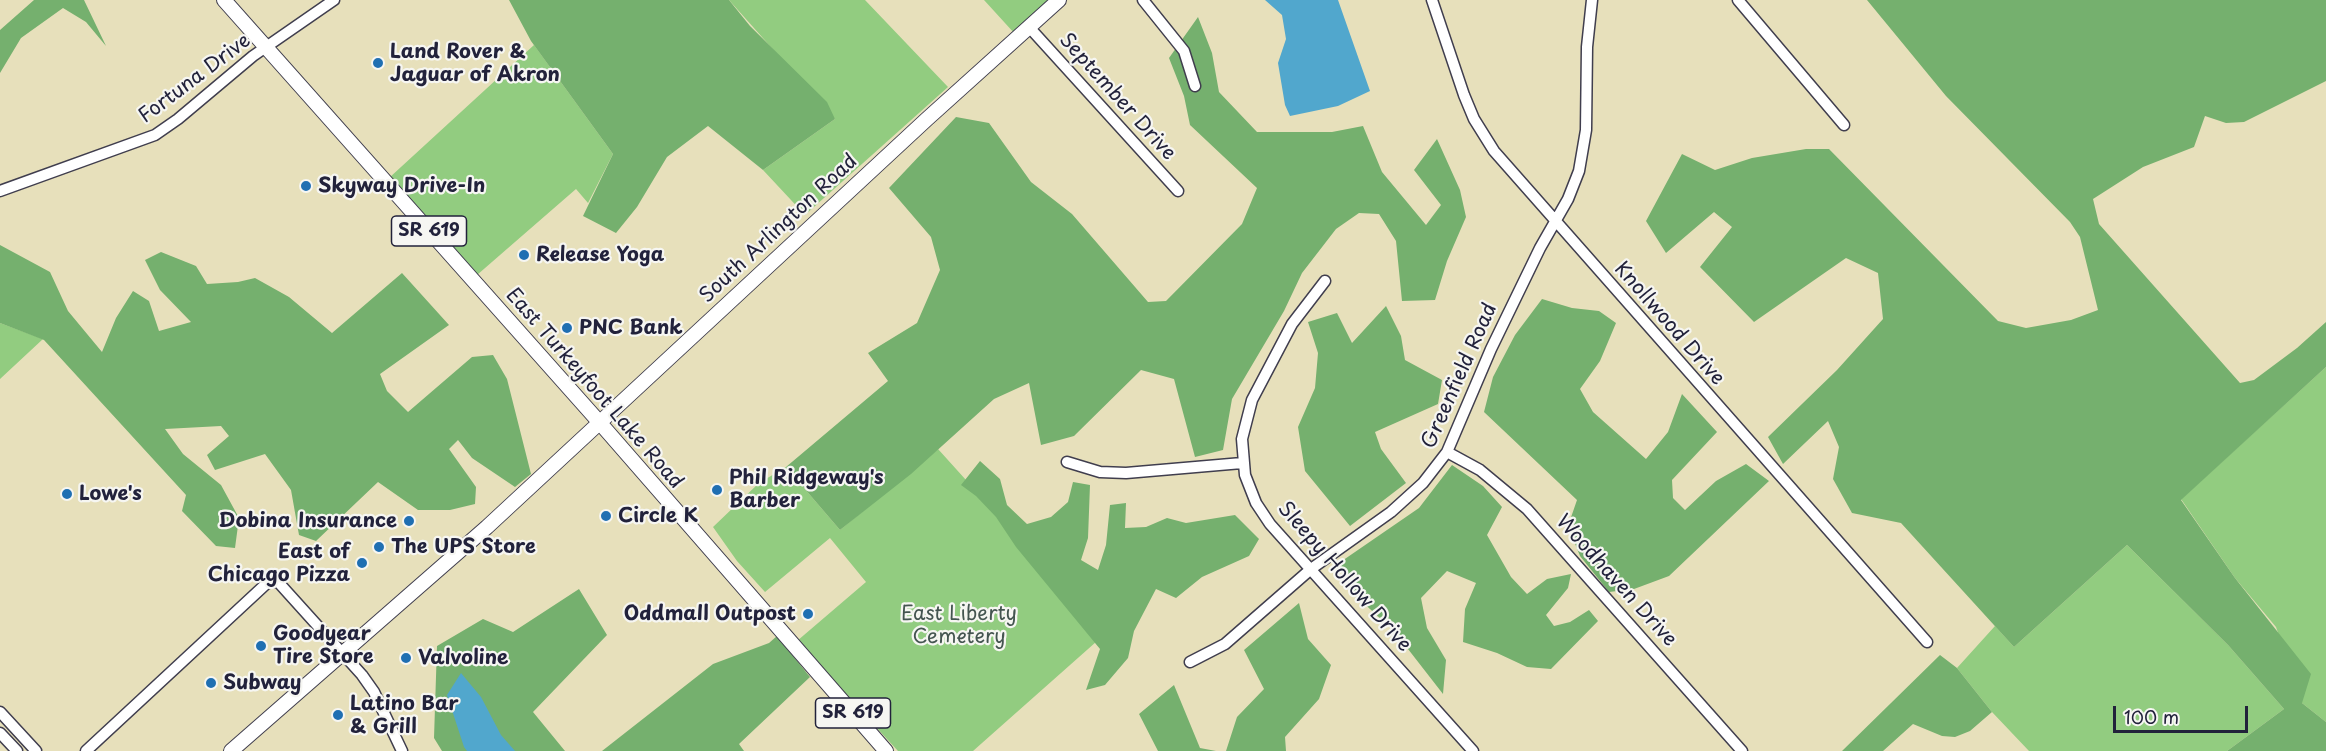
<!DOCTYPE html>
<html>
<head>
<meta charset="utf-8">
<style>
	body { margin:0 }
	#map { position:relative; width:2326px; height:751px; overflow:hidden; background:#e7e0bb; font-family:"Playpen Sans",sans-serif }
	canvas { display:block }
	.scale { position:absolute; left:2113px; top:706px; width:135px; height:27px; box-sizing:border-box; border:3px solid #22223b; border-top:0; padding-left:8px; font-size:18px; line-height:21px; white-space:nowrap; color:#22223b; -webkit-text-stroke:4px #f6f6f2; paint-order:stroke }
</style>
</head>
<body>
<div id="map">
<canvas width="2326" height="751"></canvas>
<div class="scale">100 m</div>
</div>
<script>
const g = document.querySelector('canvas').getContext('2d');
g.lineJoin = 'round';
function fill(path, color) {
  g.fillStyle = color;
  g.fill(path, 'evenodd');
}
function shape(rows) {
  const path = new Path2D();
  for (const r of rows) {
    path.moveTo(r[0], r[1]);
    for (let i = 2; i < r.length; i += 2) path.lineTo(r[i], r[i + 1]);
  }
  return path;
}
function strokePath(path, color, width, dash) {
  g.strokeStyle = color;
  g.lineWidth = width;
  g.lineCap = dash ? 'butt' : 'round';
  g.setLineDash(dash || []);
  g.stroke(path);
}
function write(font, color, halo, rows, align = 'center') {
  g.font = font + ' "Playpen Sans",sans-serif';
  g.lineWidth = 4.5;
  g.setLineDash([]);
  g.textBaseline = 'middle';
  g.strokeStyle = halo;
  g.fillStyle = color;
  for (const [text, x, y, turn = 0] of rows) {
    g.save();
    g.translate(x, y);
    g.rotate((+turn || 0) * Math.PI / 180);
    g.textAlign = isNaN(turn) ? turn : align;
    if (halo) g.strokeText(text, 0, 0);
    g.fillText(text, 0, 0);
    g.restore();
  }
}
fill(shape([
	[729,0,865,0,948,87,805,215,763,170,835,119],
	[984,0,1050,0,1015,34],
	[534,45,613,154,588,203,576,189,477,275,389,178],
	[0,323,43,339,0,379],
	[2326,367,2326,722,2302,703,2276,627,2235,578,2181,499],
	[938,449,1105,634,973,751,898,751,797,641,866,582,830,538,765,592,737,561,713,527,759,483,786,467,840,530],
	[2127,545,2228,645,2284,709,2227,751,2029,751,1992,712,1957,668,1995,626,2014,647]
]), '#92cc80');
fill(shape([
	[34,0,84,0,106,46,86,22,63,8,21,38,0,73,0,30],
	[509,0,729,0,750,26,827,102,835,119,763,170,708,126,667,157,637,207,616,233,583,216,613,154,531,41],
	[1867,0,2326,0,2326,81,2244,122,2226,123,2205,116,2194,147,2143,167,2093,199,2099,224,2240,383,2254,380,2297,348,2326,322,2326,367,2181,500,2235,578,2311,674,2302,703,2326,722,2326,751,2227,751,2284,709,2228,645,2127,545,2014,647,1901,523,1852,513,1833,479,1839,447,1828,421,1783,464,1768,437,1837,370,1883,319,1878,273,1846,258,1754,322,1700,267,1732,227,1714,212,1666,253,1646,221,1682,154,1715,170,1752,158,1806,149,1829,149,1998,321,2026,328,2071,320,2098,310,2080,237,2070,222,1946,96],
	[1198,17,1212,53,1219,92,1257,132,1332,132,1363,126,1382,172,1426,225,1441,205,1414,170,1437,139,1460,190,1466,217,1447,261,1435,300,1402,301,1396,241,1379,214,1359,213,1336,229,1302,273,1284,311,1232,399,1223,450,1195,457,1174,379,1141,370,1074,436,1041,445,1029,383,994,399,911,474,840,530,786,467,888,381,868,353,917,323,940,270,931,237,889,188,956,117,989,123,1031,182,1072,214,1148,302,1166,301,1242,224,1257,188,1190,125,1184,96,1169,58],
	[0,245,50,272,68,311,102,352,116,318,133,291,149,301,159,331,191,322,160,290,145,260,161,252,196,266,207,284,238,282,255,278,289,297,332,333,402,273,449,325,380,374,387,391,408,412,472,357,493,355,507,379,531,474,515,487,472,458,458,440,449,449,476,487,475,504,450,510,418,510,378,482,316,541,299,535,291,490,265,454,215,470,207,455,229,436,221,426,165,429,183,454,221,485,239,518,235,548,216,546,182,511,186,495,44,340,0,323],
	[1542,299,1572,308,1599,311,1616,323,1600,361,1580,389,1593,412,1646,459,1668,432,1682,394,1717,432,1672,480,1673,498,1685,510,1716,481,1746,464,1769,481,1669,576,1634,589,1609,592,1580,556,1568,526,1577,500,1484,412,1493,377,1515,335],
	[1386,306,1401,336,1405,360,1442,380,1438,404,1375,432,1381,449,1406,483,1350,526,1305,471,1298,427,1315,388,1318,353,1308,322,1337,313,1352,343],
	[980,461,1000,479,1007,505,1027,524,1051,517,1068,502,1073,482,1090,485,1088,538,1081,560,1098,570,1106,545,1110,505,1126,503,1125,528,1146,527,1167,518,1186,523,1235,515,1259,539,1249,556,1202,577,1176,598,1156,589,1134,631,1128,658,1105,685,1086,690,1100,649,1016,547,996,517,976,496,961,485],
	[1452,465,1483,486,1502,507,1487,535,1511,577,1527,594,1547,579,1571,574,1568,588,1546,615,1554,626,1570,622,1589,610,1598,621,1551,669,1527,667,1497,653,1463,642,1465,609,1476,583,1447,571,1421,598,1427,628,1446,660,1443,694,1394,631,1346,587,1339,563,1419,508],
	[579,589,607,635,533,712,565,751,442,751,434,738,437,646,483,619,513,632],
	[1299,603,1308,639,1331,665,1319,699,1285,737,1286,751,1226,751,1237,717,1264,689,1244,650],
	[777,636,810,677,739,744,744,751,602,751,713,664,769,643],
	[1940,655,1957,668,1992,712,1970,731,1955,737,1942,736,1913,724,1883,751,1842,751],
	[1174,685,1200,748,1216,751,1158,751,1139,714]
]), '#75b06e');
fill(shape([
	[1265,0,1338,0,1370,91,1338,106,1290,116,1285,105,1278,63,1286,39,1282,15],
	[461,673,481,697,501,735,515,751,467,751,464,747,447,695]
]), '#51a7cd');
const minor = shape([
	[1143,0,1184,51,1195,86],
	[1432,0,1464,95,1474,119,1494,151,1927,642],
	[1738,0,1844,125],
	[1029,27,1178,191],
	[0,191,155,135,178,119,253,56,334,0],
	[1325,281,1292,324,1252,400,1242,439,1245,475,1256,503,1270,524,1473,751],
	[1447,452,1480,470,1527,509,1742,751],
	[1067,462,1100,472,1126,473,1242,463],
	[1190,662,1225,644,1311,569,1391,512,1423,483,1447,452,1491,349,1540,248,1568,199,1579,171,1586,130,1587,47,1592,0],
	[0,712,36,751],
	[0,733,17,751],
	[86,751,266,584,273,581,279,583,362,675,374,692,402,751]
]);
const major = shape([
	[224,0,600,423,886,751],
	[231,751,487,527,927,119,1059,0]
]);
strokePath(minor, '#403e4e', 13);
strokePath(major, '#403e4e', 16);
strokePath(minor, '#fff', 10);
strokePath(major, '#fff', 14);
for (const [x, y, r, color] of [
	[378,63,6,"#1f6fb2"],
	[306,186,6,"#1f6fb2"],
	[524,255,6,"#1f6fb2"],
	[567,328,6,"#1f6fb2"],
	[717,490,6,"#1f6fb2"],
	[67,494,6,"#1f6fb2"],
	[606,516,6,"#1f6fb2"],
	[409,521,6,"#1f6fb2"],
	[379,547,6,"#1f6fb2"],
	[362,563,6,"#1f6fb2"],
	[808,614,6,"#1f6fb2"],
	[261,646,6,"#1f6fb2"],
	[406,658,6,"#1f6fb2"],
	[211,683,6,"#1f6fb2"],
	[338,715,6,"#1f6fb2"]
]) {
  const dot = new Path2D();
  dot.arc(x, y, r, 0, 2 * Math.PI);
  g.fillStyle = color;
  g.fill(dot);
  strokePath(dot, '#f6f6f2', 2);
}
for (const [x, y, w] of [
	[429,231,75],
	[853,713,75]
]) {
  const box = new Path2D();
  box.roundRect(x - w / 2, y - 15, w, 30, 4.5);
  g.fillStyle = '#f6f6f2';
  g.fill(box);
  strokePath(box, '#22223b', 1.5);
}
write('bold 18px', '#22223b', null, [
	["SR 619",429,231],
	["SR 619",853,713]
]);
write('bold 20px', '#22223b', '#f6f6f2', [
	["Land Rover &",390,52],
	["Jaguar of Akron",390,75],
	["Skyway Drive-In",318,186],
	["Release Yoga",536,255],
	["PNC Bank",579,328],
	["Phil Ridgeway's",729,478],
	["Barber",729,501],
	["Lowe's",79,494],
	["Circle K",618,516],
	["Dobina Insurance",397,521,"right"],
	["The UPS Store",391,547],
	["East of",350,552,"right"],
	["Chicago Pizza",350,575,"right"],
	["Oddmall Outpost",796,614,"right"],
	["Goodyear",273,634],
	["Tire Store",273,657],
	["Valvoline",418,658],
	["Subway",223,683],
	["Latino Bar",350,704],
	["& Grill",350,727]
], 'left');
write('20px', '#22223b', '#f6f6f2', [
	["Fortuna Drive",195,79,-37],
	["September Drive",1117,97,48],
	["South Arlington Road",779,229,-43],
	["Knollwood Drive",1669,324,49],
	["Greenfield Road",1460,376,-66],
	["East Turkeyfoot Lake Road",594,389,49],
	["Sleepy Hollow Drive",1344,577,49],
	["Woodhaven Drive",1616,581,48]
]);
write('20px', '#445550', '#f6f6f2', [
	["East Liberty",959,614],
	["Cemetery",959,637]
]);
</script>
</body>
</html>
